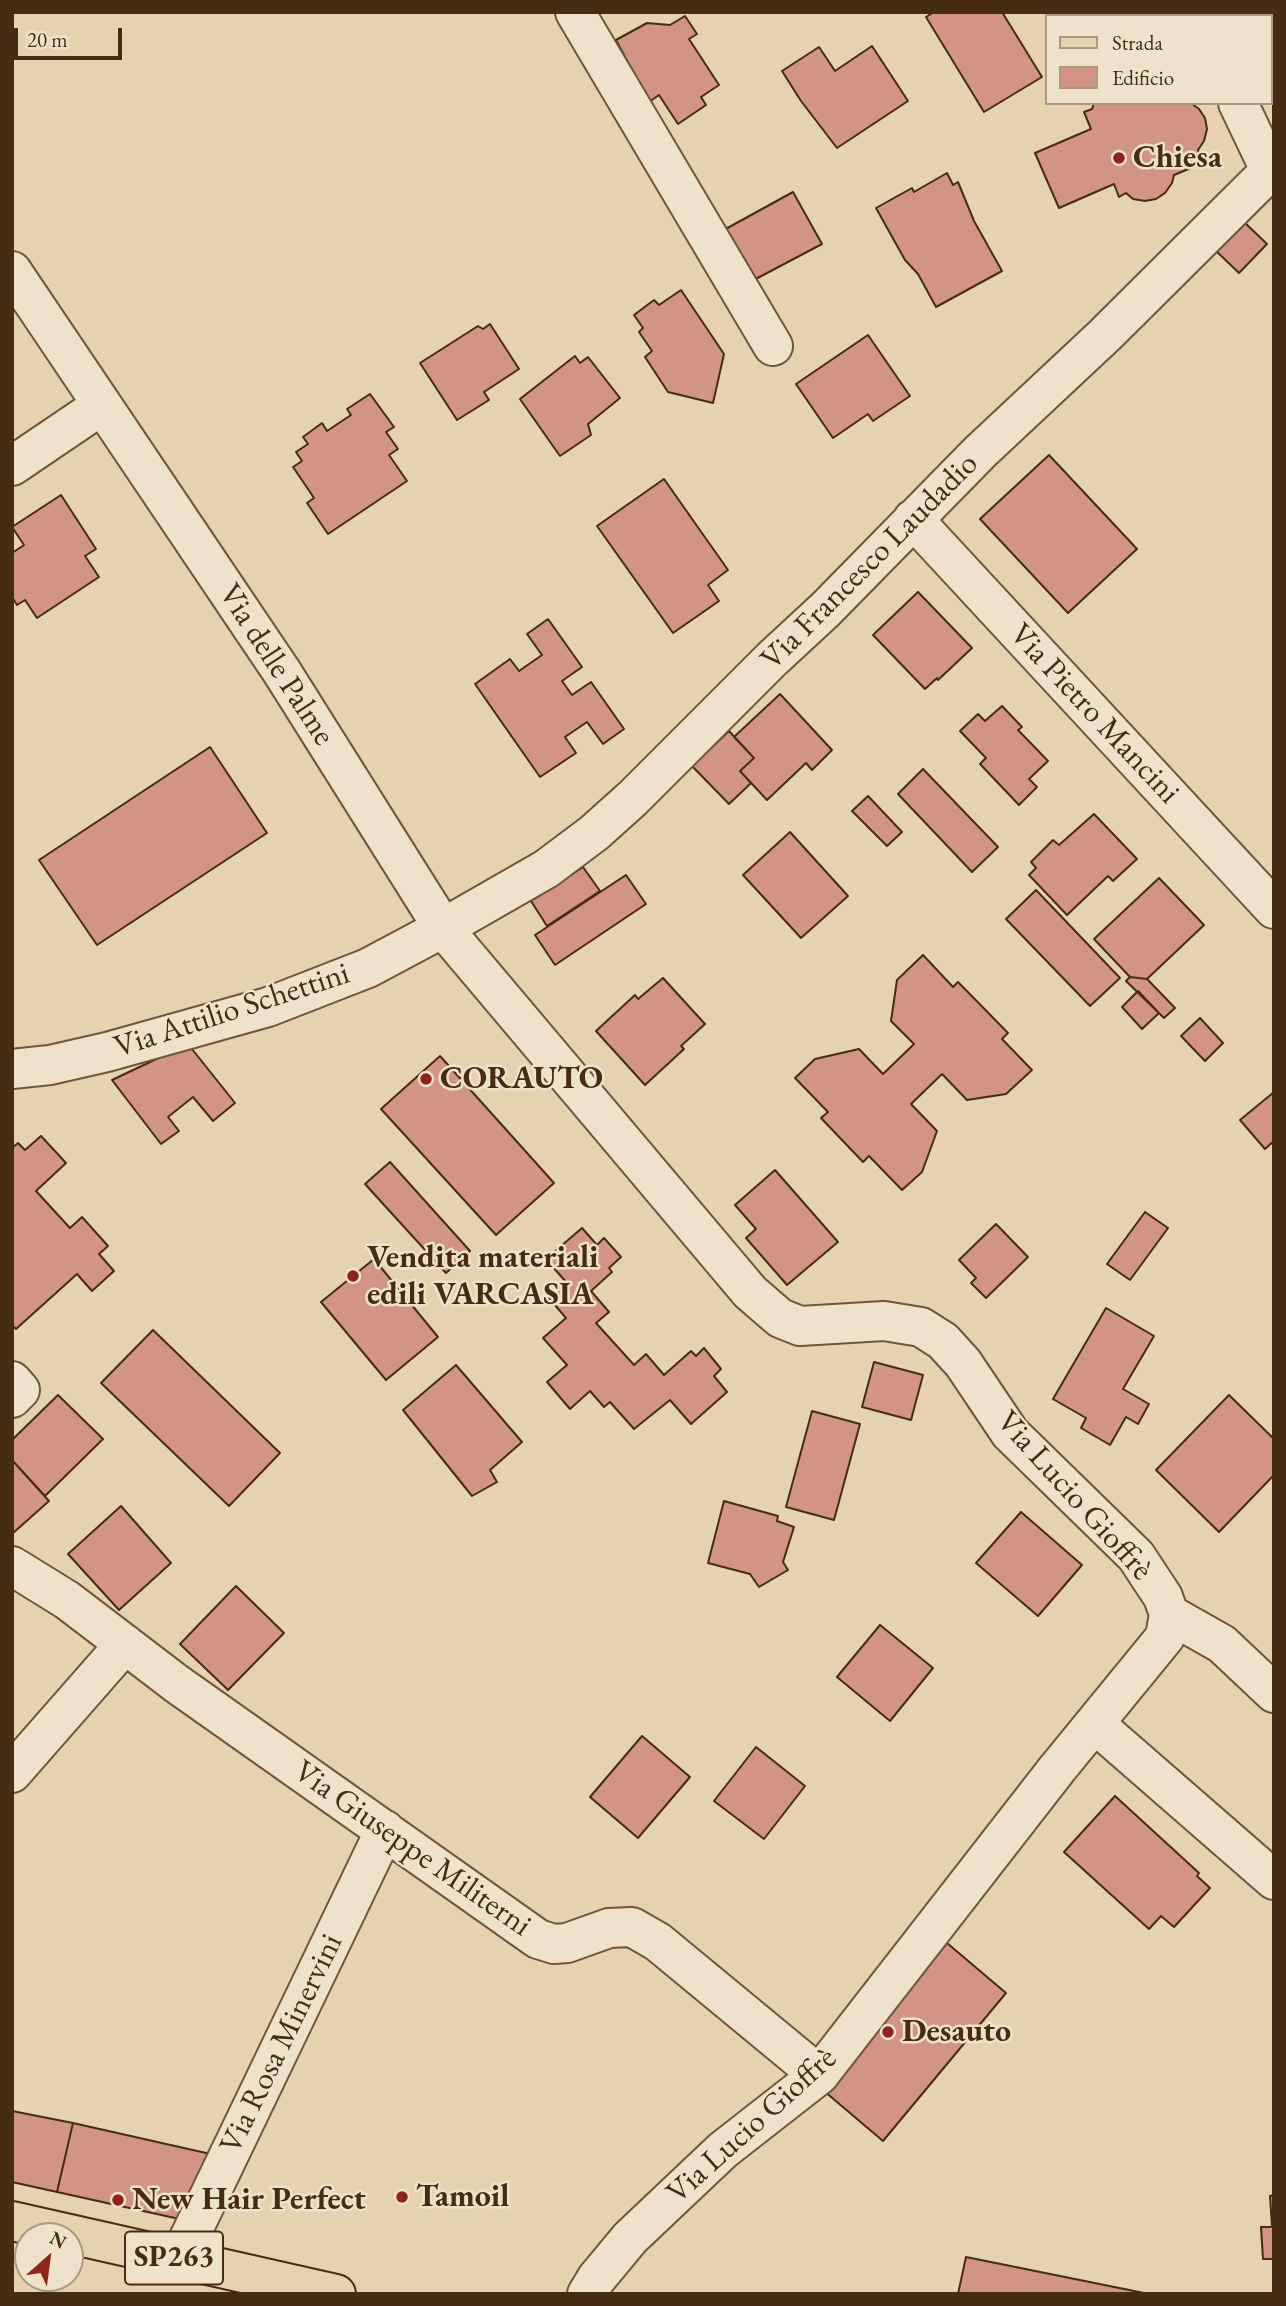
<!DOCTYPE html>
<html>
<head>
<meta charset="utf-8">
<style>
	body { margin:0 }
	#map { position:relative; width:1286px; height:2306px; overflow:hidden; background:#e5d3af; font-family:"EB Garamond",serif }
	canvas { display:block }
	.frame { position:absolute; inset:0; border:14px solid #462c12; pointer-events:none }
	.legend { position:absolute; left:1045px; top:14px; width:228px; height:91px; box-sizing:border-box; background:#eee2cb; border:2px solid #ab9981; margin:0; padding:9px 12px; list-style:none; font-size:21px; color:#462c12 }
	.legend li { display:flex; align-items:center; gap:14px; height:35px }
	.legend b { width:35px; border:2px solid #ab9981 }
	.north { position:absolute; left:14px; top:2222px; width:70px; height:70px; box-sizing:border-box; background:#eee2cb; border:2px solid #ab9981; border-radius:50%; rotate:28deg; font-size:19px; font-weight:700; line-height:28px; text-align:center; color:#462c12 }
	.north::after { content:''; display:block; margin:auto; width:24px; height:32px; background:#8f2418; clip-path:polygon(50% 0,100% 100%,50% 72%,0 100%) }
	.scale { position:absolute; left:14px; top:28px; width:108px; height:32px; box-sizing:border-box; border:4px solid #462c12; border-top:0; padding-left:9px; font-size:21px; line-height:24px; white-space:nowrap; color:#462c12; -webkit-text-stroke:5px #eee2cb; paint-order:stroke }
</style>
</head>
<body>
<div id="map">
<canvas width="1286" height="2306"></canvas>
<div class="frame"></div>
<ul class="legend">
<li><b style="height:9px;background:#e5d3af"></b>Strada</li>
<li><b style="height:19px;background:#d19485"></b>Edificio</li>
</ul>
<div class="north">N</div>
<div class="scale">20 m</div>
</div>
<script>
const g = document.querySelector('canvas').getContext('2d');
g.lineJoin = 'round';
function fill(path, color) {
  g.fillStyle = color;
  g.fill(path, 'evenodd');
}
function shape(rows) {
  const path = new Path2D();
  for (const r of rows) {
    path.moveTo(r[0], r[1]);
    for (let i = 2; i < r.length; i += 2) path.lineTo(r[i], r[i + 1]);
  }
  return path;
}
function strokePath(path, color, width, dash) {
  g.strokeStyle = color;
  g.lineWidth = width;
  g.lineCap = dash ? 'butt' : 'round';
  g.setLineDash(dash || []);
  g.stroke(path);
}
function write(font, color, halo, rows, align = 'center') {
  g.font = font + ' "EB Garamond",serif';
  g.lineWidth = 5;
  g.setLineDash([]);
  g.textBaseline = 'middle';
  g.strokeStyle = halo;
  g.fillStyle = color;
  for (const [text, x, y, turn = 0] of rows) {
    g.save();
    g.translate(x, y);
    g.rotate((+turn || 0) * Math.PI / 180);
    g.textAlign = isNaN(turn) ? turn : align;
    if (halo) g.strokeText(text, 0, 0);
    g.fillText(text, 0, 0);
    g.restore();
  }
}
const building = shape([
	[934,12,1002,12,1042,77,984,112,926,17,934,12],
	[685,16,697,34,689,39,719,85,701,97,706,105,678,124,659,95,649,102,616,40,647,23,670,25,685,16],
	[872,46,908,101,837,148,801,101,782,71,819,47,835,71,872,46],
	[1094,103,1191,103,1199,109,1205,118,1207,129,1204,141,1198,150,1203,163,1174,175,1172,183,1165,193,1156,199,1145,201,1133,199,1126,193,1119,197,1114,184,1059,208,1035,153,1091,129,1084,112,1092,109,1094,103],
	[947,173,953,185,958,182,974,221,1002,271,936,307,918,274,905,260,876,208,912,188,914,192,947,173],
	[793,192,822,244,750,282,722,231,793,192],
	[1241,219,1267,244,1239,273,1213,248,1241,219],
	[681,290,724,354,713,403,668,392,645,357,652,351,639,332,643,328,634,315,654,300,659,305,681,290],
	[490,324,519,369,484,392,489,400,457,420,420,363,478,326,483,329,490,324],
	[868,335,910,396,873,421,868,414,833,438,796,384,868,335],
	[575,356,580,363,588,357,620,398,588,424,591,435,560,456,520,399,575,356],
	[370,394,394,427,386,432,398,449,389,455,407,481,328,534,307,503,314,498,293,467,302,461,296,452,308,444,303,437,322,423,327,431,351,415,347,409,370,394],
	[1049,455,1137,549,1068,613,980,519,1049,455],
	[664,479,728,570,708,585,719,601,673,633,597,526,664,479],
	[61,495,96,549,85,556,99,577,37,618,25,600,17,605,12,597,12,553,24,545,12,527,61,495],
	[918,592,972,648,938,680,937,678,925,689,873,635,918,592],
	[548,619,582,667,562,681,572,695,591,682,624,729,603,744,587,722,565,737,576,753,540,777,475,684,510,659,519,671,542,655,527,634,548,619],
	[780,694,832,750,812,770,806,763,767,800,740,771,754,758,734,737,780,694],
	[1002,706,1022,727,1018,730,1048,761,1029,779,1037,787,1019,805,980,764,986,758,960,731,978,714,985,721,1002,706],
	[729,731,754,758,740,771,751,783,729,804,692,766,729,731],
	[210,747,267,833,97,945,39,860,210,747],
	[923,769,998,847,972,872,898,794,923,769],
	[868,796,902,832,887,846,852,811,868,796],
	[1094,814,1137,859,1113,881,1108,876,1067,915,1029,875,1036,868,1031,862,1053,840,1059,845,1094,814],
	[790,832,848,896,801,938,743,875,790,832],
	[583,867,600,891,547,926,531,901,583,867],
	[626,875,646,904,555,965,535,935,626,875],
	[1159,878,1204,925,1147,979,1130,977,1094,939,1159,878],
	[1036,890,1120,978,1090,1006,1006,919,1036,890],
	[923,955,953,987,958,982,1008,1033,1002,1039,1032,1070,1006,1094,967,1100,942,1074,911,1104,937,1131,922,1172,902,1190,869,1156,863,1162,821,1118,828,1112,795,1078,815,1059,859,1049,883,1074,914,1044,891,1021,897,980,923,955],
	[1130,977,1147,979,1175,1008,1164,1018,1126,981,1130,977],
	[663,978,705,1024,681,1046,684,1049,645,1085,596,1031,635,995,638,999,663,978],
	[1138,991,1159,1013,1142,1029,1122,1007,1138,991],
	[1200,1018,1223,1043,1205,1061,1181,1036,1200,1018],
	[188,1044,235,1103,213,1121,193,1097,168,1117,179,1131,161,1144,112,1080,188,1044],
	[440,1056,554,1183,496,1235,381,1109,440,1056],
	[1274,1092,1274,1141,1265,1149,1240,1120,1274,1092],
	[41,1136,66,1163,36,1191,70,1228,82,1217,108,1246,99,1254,114,1271,92,1291,77,1274,16,1329,12,1325,12,1148,18,1143,25,1150,41,1136],
	[390,1162,470,1251,446,1273,365,1184,390,1162],
	[775,1170,838,1242,787,1285,746,1238,756,1229,735,1205,775,1170],
	[1145,1212,1168,1228,1130,1280,1107,1264,1145,1212],
	[996,1224,1028,1257,986,1298,971,1283,976,1278,959,1260,996,1224],
	[582,1228,597,1245,604,1238,621,1257,609,1268,612,1272,591,1291,609,1312,596,1323,634,1365,646,1354,664,1375,691,1351,696,1356,704,1348,721,1369,714,1376,727,1392,691,1424,670,1400,634,1429,610,1402,604,1407,590,1391,570,1409,547,1382,567,1365,543,1338,566,1318,548,1297,566,1282,546,1259,582,1228],
	[374,1259,438,1337,386,1380,321,1302,374,1259],
	[1106,1308,1154,1336,1123,1389,1149,1404,1138,1424,1126,1417,1110,1445,1081,1428,1086,1418,1053,1399,1106,1308],
	[153,1330,280,1453,229,1506,101,1383,153,1330],
	[874,1362,923,1375,911,1420,862,1407,874,1362],
	[456,1365,522,1442,490,1470,497,1482,472,1496,403,1410,456,1365],
	[58,1395,103,1439,45,1496,12,1460,12,1440,58,1395],
	[1229,1395,1274,1439,1274,1475,1219,1532,1156,1470,1229,1395],
	[812,1411,860,1424,834,1520,786,1507,812,1411],
	[12,1460,49,1501,12,1534,12,1460],
	[724,1501,778,1516,777,1521,794,1527,783,1562,788,1570,759,1587,750,1574,708,1563,724,1501],
	[121,1506,171,1563,119,1610,68,1554,121,1506],
	[1021,1512,1082,1565,1038,1616,976,1563,1021,1512],
	[236,1586,284,1633,228,1690,180,1644,236,1586],
	[880,1625,933,1668,890,1721,837,1677,880,1625],
	[642,1736,690,1777,638,1838,590,1797,642,1736],
	[756,1747,805,1786,764,1839,714,1801,756,1747],
	[1115,1796,1199,1873,1197,1876,1210,1888,1174,1927,1161,1916,1149,1929,1064,1852,1115,1796],
	[947,1943,1006,1993,883,2141,824,2091,947,1943],
	[12,2111,73,2123,57,2192,12,2182,12,2111],
	[73,2123,215,2155,184,2220,57,2192,73,2123],
	[1274,2195,1274,2259,1263,2259,1261,2227,1272,2227,1270,2196,1274,2195],
	[966,2257,1149,2294,958,2294,966,2257]
]);
fill(building, '#d19485');
strokePath(building, '#462c12', 2);
const minor = shape([
	[575,12,773,346],
	[1193,12,1195,16],
	[1238,103,1270,170],
	[12,271,282,672,443,928,750,1292,780,1318,800,1326,884,1321,921,1327,943,1341,963,1363,1010,1433,1136,1556,1163,1597,1169,1614,1165,1637,1057,1769,819,2075,723,2150,630,2238,596,2279,587,2294],
	[12,466,102,405],
	[913,519,1274,909],
	[12,1069,50,1065,107,1052,268,1007,368,968,443,928,546,869,594,833,633,798,772,659,826,609,980,452,1105,335,1274,167],
	[12,1381,20,1390,12,1398],
	[12,1566,67,1600,177,1684,538,1939,554,1944,567,1943,609,1928,632,1927,658,1942,819,2075],
	[1169,1614,1222,1644,1274,1693],
	[1095,1724,1274,1880],
	[12,1773,125,1644],
	[179,2259,385,1830]
]);
const major = shape([
	[12,2221,336,2294]
]);
strokePath(minor, '#6e5639', 42);
strokePath(major, '#462c12', 42);
strokePath(minor, '#eee2cb', 38);
strokePath(major, '#e5d3af', 38);
for (const [x, y, r, color] of [
	[1119,158,7,"#8f2418"],
	[426,1079,7,"#8f2418"],
	[353,1276,7,"#8f2418"],
	[888,2032,7,"#8f2418"],
	[402,2197,7,"#8f2418"],
	[118,2200,7,"#8f2418"]
]) {
  const dot = new Path2D();
  dot.arc(x, y, r, 0, 2 * Math.PI);
  g.fillStyle = color;
  g.fill(dot);
  strokePath(dot, '#eee2cb', 2.5);
}
for (const [x, y, w] of [
	[174,2258,98]
]) {
  const box = new Path2D();
  box.roundRect(x - w / 2, y - 26.5, w, 53, 5);
  g.fillStyle = '#eee2cb';
  g.fill(box);
  strokePath(box, '#462c12', 2);
}
write('bold 30px', '#462c12', null, [
	["SP263",174,2258]
]);
write('bold 32px', '#462c12', '#eee2cb', [
	["Chiesa",1133,158],
	["CORAUTO",440,1079],
	["Vendita materiali",367,1258],
	["edili VARCASIA",367,1295],
	["Desauto",902,2032],
	["Tamoil",416,2197],
	["New Hair Perfect",132,2200]
], 'left');
write('32px', '#462c12', '#eee2cb', [
	["Via Francesco Laudadio",870,562,-45],
	["Via delle Palme",276,665,57],
	["Via Pietro Mancini",1094,714,47],
	["Via Attilio Schettini",232,1011,-18],
	["Via Lucio Gioffrè",1074,1496,48],
	["Via Giuseppe Militerni",412,1849,35],
	["Via Rosa Minervini",282,2044,-64],
	["Via Lucio Gioffrè",752,2126,-42]
]);
</script>
</body>
</html>
